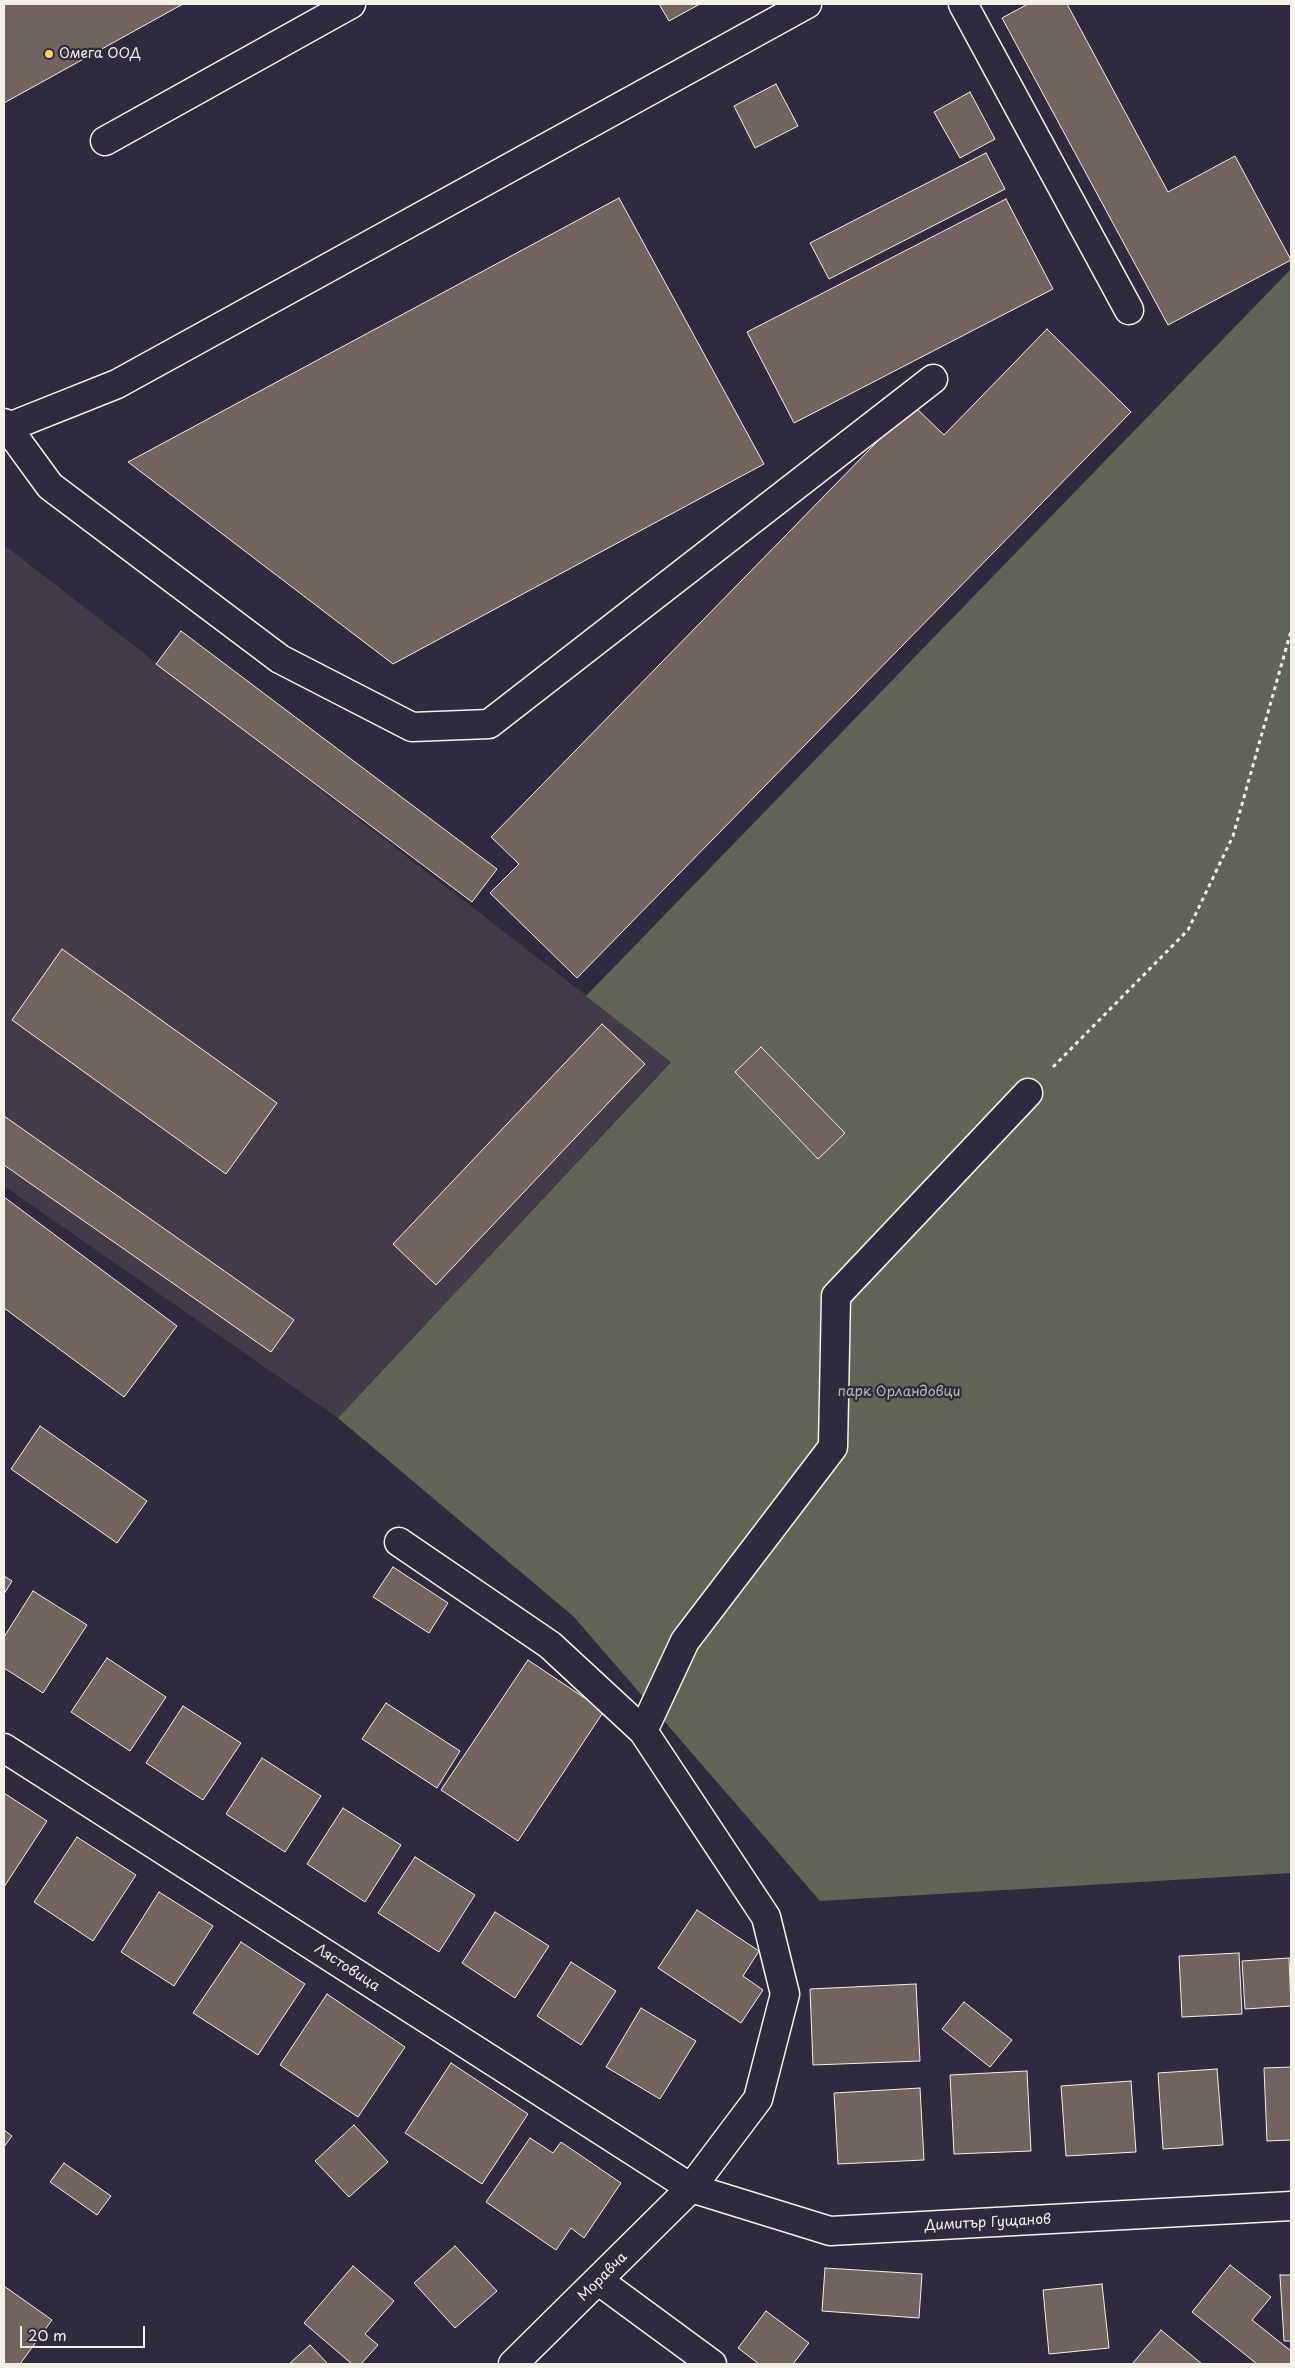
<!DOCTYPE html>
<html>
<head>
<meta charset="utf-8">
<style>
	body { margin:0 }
	#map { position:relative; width:1295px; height:2368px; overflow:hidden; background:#2f2a3d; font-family:"Playpen Sans",sans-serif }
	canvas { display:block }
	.frame { position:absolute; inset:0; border:5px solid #f4f1e8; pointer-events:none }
	.scale { position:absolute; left:20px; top:2326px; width:125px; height:22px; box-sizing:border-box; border:2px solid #f4f1e8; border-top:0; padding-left:6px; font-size:15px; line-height:18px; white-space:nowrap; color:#f4f1e8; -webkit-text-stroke:4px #2f2a3d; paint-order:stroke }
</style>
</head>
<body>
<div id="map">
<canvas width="1295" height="2368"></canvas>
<div class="frame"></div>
<div class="scale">20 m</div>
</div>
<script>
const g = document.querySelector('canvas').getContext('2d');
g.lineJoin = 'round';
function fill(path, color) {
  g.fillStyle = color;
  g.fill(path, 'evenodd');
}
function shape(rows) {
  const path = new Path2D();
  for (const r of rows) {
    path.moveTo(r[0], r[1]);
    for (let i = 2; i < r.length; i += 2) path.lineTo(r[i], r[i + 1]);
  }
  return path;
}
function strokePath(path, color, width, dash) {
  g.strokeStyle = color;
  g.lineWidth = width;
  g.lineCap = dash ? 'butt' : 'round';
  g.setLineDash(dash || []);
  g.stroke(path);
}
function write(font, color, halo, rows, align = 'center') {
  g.font = font + ' "Playpen Sans",sans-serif';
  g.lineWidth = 4.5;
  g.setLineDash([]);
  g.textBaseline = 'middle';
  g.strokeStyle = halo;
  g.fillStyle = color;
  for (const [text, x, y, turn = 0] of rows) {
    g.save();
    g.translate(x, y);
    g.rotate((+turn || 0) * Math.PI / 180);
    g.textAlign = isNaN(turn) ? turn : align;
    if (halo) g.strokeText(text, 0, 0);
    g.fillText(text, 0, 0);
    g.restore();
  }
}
fill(shape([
	[4,545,671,1061,338,1418,4,1186]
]), '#433b47');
fill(shape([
	[1291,269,1291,1873,820,1901,574,1617,338,1418,671,1062,586,996]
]), '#616557');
const building = shape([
	[4,4,183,4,4,103,4,4],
	[659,4,700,4,669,21,659,4],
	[1028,4,1067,4,1168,192,1235,156,1291,260,1168,325,1002,18,1028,4],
	[776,84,798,126,755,148,734,106,776,84],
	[970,92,995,139,960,158,934,112,970,92],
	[986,153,1005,189,829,279,810,243,986,153],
	[619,198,764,464,393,664,128,462,619,198],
	[1006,199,1053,289,794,423,747,332,1006,199],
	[1047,329,1131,412,577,978,490,893,519,864,491,837,913,405,944,435,1047,329],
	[181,631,497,869,472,902,156,664,181,631],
	[62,949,277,1103,226,1174,12,1020,62,949],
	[602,1024,645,1064,436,1285,393,1244,602,1024],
	[761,1047,845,1133,818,1159,735,1072,761,1047],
	[4,1116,294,1320,271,1352,4,1165,4,1116],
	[4,1197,177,1326,124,1397,4,1308,4,1197],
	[40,1426,147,1501,117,1543,11,1469,40,1426],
	[393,1567,448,1603,429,1633,373,1597,393,1567],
	[4,1576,12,1581,4,1594,4,1576],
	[33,1591,87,1625,43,1693,4,1668,4,1637,33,1591],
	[107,1658,166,1697,130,1751,71,1712,107,1658],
	[528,1660,604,1711,518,1841,441,1790,528,1660],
	[386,1703,460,1751,437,1788,362,1739,386,1703],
	[183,1706,241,1743,203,1800,146,1763,183,1706],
	[262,1758,321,1796,285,1852,226,1814,262,1758],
	[4,1793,47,1821,4,1887,4,1793],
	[343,1808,401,1845,365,1902,307,1864,343,1808],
	[77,1837,136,1875,93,1941,34,1902,77,1837],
	[415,1857,475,1895,439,1952,378,1913,415,1857],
	[159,1892,213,1926,174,1986,121,1952,159,1892],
	[697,1910,759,1951,743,1976,763,1990,741,2023,658,1968,697,1910],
	[495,1912,549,1946,515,1998,462,1963,495,1912],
	[241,1942,305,1984,258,2055,193,2013,241,1942],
	[1239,1953,1242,2014,1182,2017,1179,1956,1239,1953],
	[1289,1958,1291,2006,1245,2009,1242,1961,1289,1958],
	[571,1962,616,1991,581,2045,537,2016,571,1962],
	[916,1984,920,2061,813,2065,810,1989,916,1984],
	[327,1994,405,2047,358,2117,280,2065,327,1994],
	[964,2002,1012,2040,990,2067,942,2029,964,2002],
	[641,2008,696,2041,660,2099,606,2067,641,2008],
	[451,2063,528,2114,482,2184,405,2133,451,2063],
	[1291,2067,1291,2140,1267,2141,1264,2068,1291,2067],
	[1217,2069,1223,2145,1163,2149,1158,2073,1217,2069],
	[1027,2071,1031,2151,954,2154,950,2075,1027,2071],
	[1131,2081,1136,2152,1066,2156,1061,2086,1131,2081],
	[920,2088,924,2160,838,2164,834,2093,920,2088],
	[354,2125,388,2162,349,2197,315,2161,354,2125],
	[4,2130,12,2136,4,2147,4,2130],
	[530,2138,553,2153,561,2142,621,2183,584,2238,571,2228,556,2250,486,2202,530,2138],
	[64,2163,111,2196,97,2215,50,2182,64,2163],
	[455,2246,497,2291,455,2328,414,2283,455,2246],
	[1230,2265,1271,2297,1252,2320,1291,2351,1291,2364,1257,2364,1192,2312,1230,2265],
	[353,2266,394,2301,365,2334,378,2345,361,2364,352,2364,304,2323,353,2266],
	[825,2268,922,2274,919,2318,822,2311,825,2268],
	[1280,2275,1291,2275,1291,2341,1284,2341,1280,2275],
	[1102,2284,1109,2348,1049,2354,1043,2290,1102,2284],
	[4,2286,52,2320,20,2364,4,2364,4,2286],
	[766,2311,809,2343,793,2364,759,2364,738,2348,766,2311],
	[1161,2330,1202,2364,1132,2364,1161,2330],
	[310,2345,328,2364,289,2364,310,2345]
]);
fill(building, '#71645f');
strokePath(building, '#f4f1e8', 1);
const minor = shape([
	[963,4,1129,310],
	[105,141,351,4],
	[4,423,50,486,280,659,412,727,489,724,933,379],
	[4,429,117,384,807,4],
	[399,1542,550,1645,643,1731,766,1917,785,1994,758,2099,691,2188,513,2364],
	[643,1731,685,1641,833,1447,836,1296,1028,1093],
	[4,1748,691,2188,830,2231,1291,2206],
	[599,2281,712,2364]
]);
strokePath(minor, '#f4f1e8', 31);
strokePath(shape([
	[1053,1067,1188,930,1233,836,1291,631]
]), '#f4f1e8', 3, [4, 4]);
strokePath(minor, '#2f2a3d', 28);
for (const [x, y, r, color] of [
	[49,54,5,"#ffd166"]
]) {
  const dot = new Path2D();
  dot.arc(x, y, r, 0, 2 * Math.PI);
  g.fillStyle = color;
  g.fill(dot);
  strokePath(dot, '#2f2a3d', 2);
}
write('14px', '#f4f1e8', '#2f2a3d', [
	["Омега ООД",59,54]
], 'left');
write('14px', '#b9b9ae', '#2f2a3d', [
	["парк Орландовци",899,1392]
]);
write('14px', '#f4f1e8', '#2f2a3d', [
	["Лястовица",347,1968,33],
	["Димитър Гущанов",988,2223,-3],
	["Моравча",603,2277,-45]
]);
</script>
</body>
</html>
